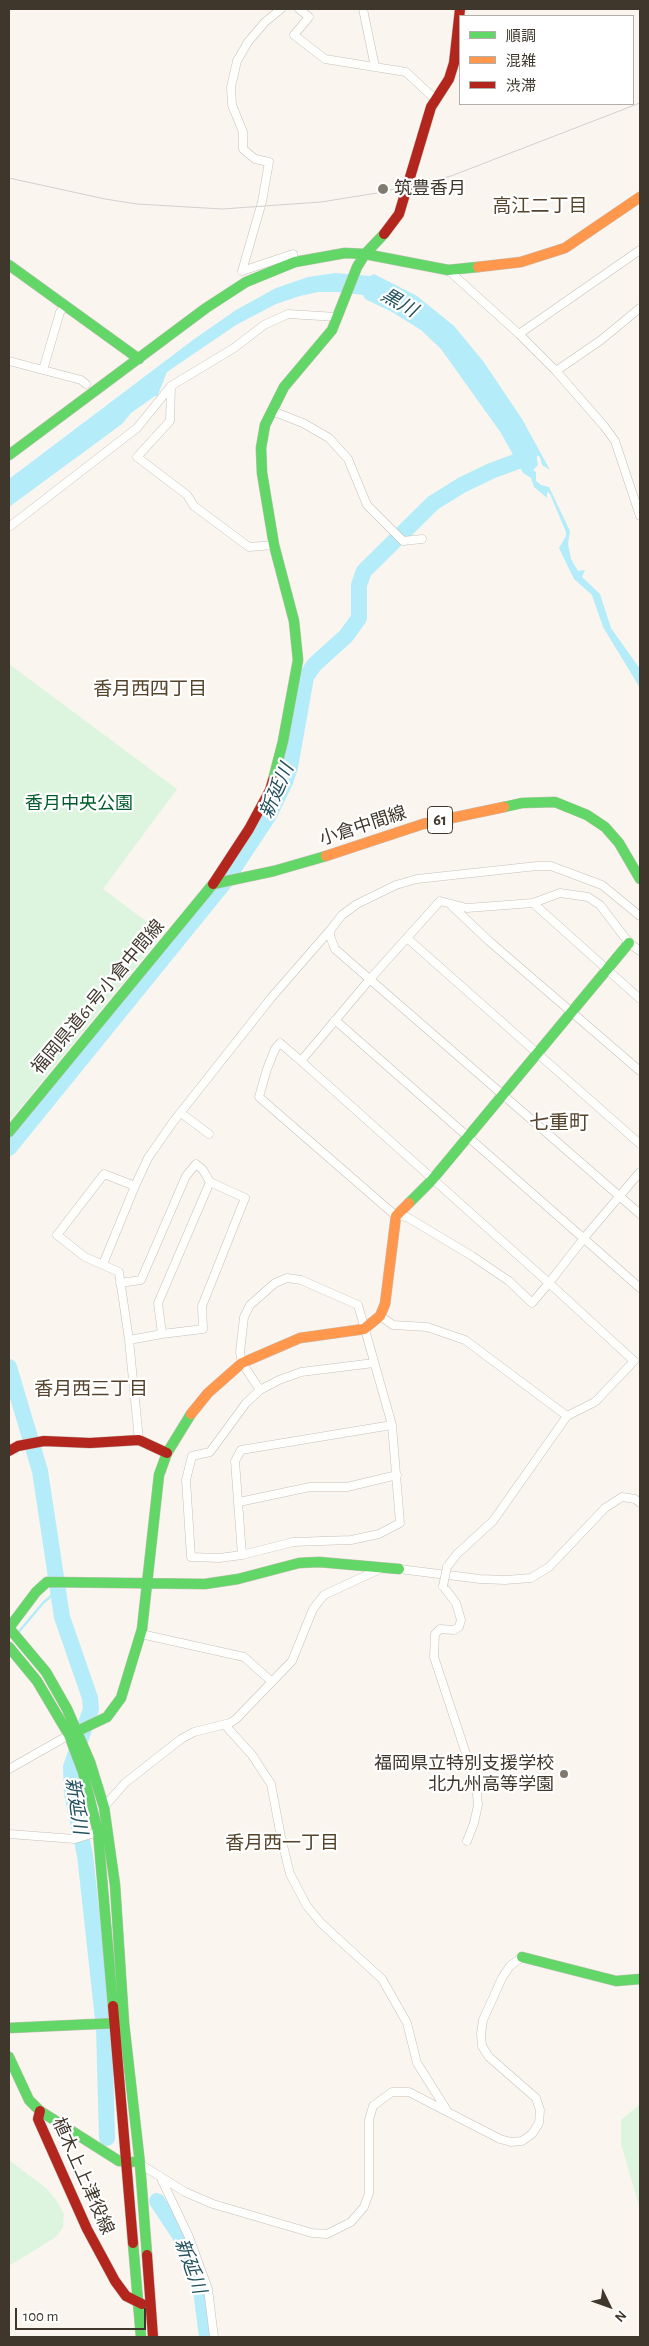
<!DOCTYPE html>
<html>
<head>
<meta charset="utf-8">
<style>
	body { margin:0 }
	#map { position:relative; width:649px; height:2346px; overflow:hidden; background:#faf5ef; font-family:"Alegreya Sans","Noto Sans JP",sans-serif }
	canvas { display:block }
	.frame { position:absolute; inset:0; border:10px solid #40372c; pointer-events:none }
	.legend { position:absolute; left:459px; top:15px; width:175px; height:90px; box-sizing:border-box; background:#fff; border:1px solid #b3afab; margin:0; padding:6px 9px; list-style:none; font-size:15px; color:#40372c }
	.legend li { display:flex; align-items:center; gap:10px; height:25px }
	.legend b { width:25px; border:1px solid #b3afab }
	.north { position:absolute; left:584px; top:2281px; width:50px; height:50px; -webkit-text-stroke:4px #fff; paint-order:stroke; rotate:132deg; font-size:14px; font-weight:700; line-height:20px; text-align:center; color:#40372c }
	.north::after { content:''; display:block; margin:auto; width:18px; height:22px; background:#40372c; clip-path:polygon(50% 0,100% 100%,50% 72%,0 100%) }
	.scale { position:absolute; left:15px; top:2308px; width:131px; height:22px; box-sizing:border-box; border:2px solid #40372c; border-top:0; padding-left:6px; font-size:15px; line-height:18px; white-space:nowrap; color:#40372c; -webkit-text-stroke:4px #fff; paint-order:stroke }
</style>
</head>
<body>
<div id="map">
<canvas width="649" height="2346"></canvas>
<div class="frame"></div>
<ul class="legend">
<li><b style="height:6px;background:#63d668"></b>順調</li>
<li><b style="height:6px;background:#ff974d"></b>混雑</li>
<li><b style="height:6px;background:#b3261e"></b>渋滞</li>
</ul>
<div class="north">N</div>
<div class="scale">100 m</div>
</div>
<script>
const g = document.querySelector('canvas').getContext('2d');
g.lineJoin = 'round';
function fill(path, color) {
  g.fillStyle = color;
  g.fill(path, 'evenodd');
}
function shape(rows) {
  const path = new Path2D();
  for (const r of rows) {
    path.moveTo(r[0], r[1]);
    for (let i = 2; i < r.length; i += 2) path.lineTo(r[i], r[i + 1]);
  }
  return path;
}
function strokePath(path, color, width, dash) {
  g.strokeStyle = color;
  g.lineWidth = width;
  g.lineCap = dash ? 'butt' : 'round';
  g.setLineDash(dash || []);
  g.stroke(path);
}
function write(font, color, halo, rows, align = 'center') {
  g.font = font + ' "Alegreya Sans","Noto Sans JP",sans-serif';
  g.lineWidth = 4.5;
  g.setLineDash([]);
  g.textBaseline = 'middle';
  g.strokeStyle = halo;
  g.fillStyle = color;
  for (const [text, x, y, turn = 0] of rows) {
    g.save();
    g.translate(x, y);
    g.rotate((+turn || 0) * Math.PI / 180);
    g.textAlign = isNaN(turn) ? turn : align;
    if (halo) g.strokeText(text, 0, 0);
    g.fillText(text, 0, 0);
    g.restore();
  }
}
fill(shape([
	[9,664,177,789,103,889,163,934,9,1122],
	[640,2104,640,2209,621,2144,621,2120],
	[9,2160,46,2188,57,2201,64,2214,63,2227,56,2237,9,2266]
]), '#ddf5df');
fill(shape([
	[335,273,370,276,374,274,417,296,454,326,483,361,522,419,550,470,542,465,540,457,536,455,538,465,533,470,536,472,536,481,541,485,549,487,570,531,568,544,571,559,578,571,585,570,582,577,600,594,611,628,640,669,640,688,603,627,592,595,574,579,559,548,566,536,566,532,550,494,547,492,547,498,534,487,531,478,523,473,501,433,441,349,421,330,392,312,365,299,363,295,337,292,318,292,300,296,276,304,236,325,167,372,157,397,155,396,131,413,122,424,9,507,9,479,193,340,236,310,276,288,308,277]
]), '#b4ecfa');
strokePath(shape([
	[17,1634,43,1603,57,1591]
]), '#b4ecfa', 2.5);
strokePath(shape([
	[9,1148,224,883,269,815,285,782,290,767,306,677,314,665,346,636,359,618,359,585,364,571,433,503,462,485,491,471,529,457],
	[9,1367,40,1471,62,1617,90,1698,91,1709,71,1767,72,1793,85,1855,104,2028,107,2138],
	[157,2201,179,2234,192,2263,201,2290,207,2337]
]), '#b4ecfa', 16);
const street = shape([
	[281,9,265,22,248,42,237,61,231,87,232,105,243,132,243,149,255,159,269,162,262,202,242,271,293,254,295,262],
	[299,9,309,17,294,35,325,59,406,72,436,100],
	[363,9,375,67],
	[448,270,519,334,556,371,604,426,615,441,640,516],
	[519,334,640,250],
	[9,361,81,380,86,384],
	[43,370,60,312,65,306],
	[556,371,601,340,640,308],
	[171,386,170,421,137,457,187,495,194,506,249,547,274,545],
	[272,411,303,423,329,438,348,459,367,505,403,541,422,539],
	[9,527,137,428,171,386,234,348,264,325,288,314,337,317],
	[533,903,640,999],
	[452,906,489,941,640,1071],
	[640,916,602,885,551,866,537,866,417,879,396,885,357,904,342,915,331,929,330,936,335,949,640,1214],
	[407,938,640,1144],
	[335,1020,640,1288],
	[301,1061,370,979,440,901,467,908,533,903,560,893,588,897,600,905,629,943,640,951],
	[181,1113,209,1134],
	[103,1264,135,1186],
	[120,1283,141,1280,186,1176,196,1164,203,1170,210,1182,158,1303,162,1334,129,1340],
	[380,1316,393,1325,427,1327,465,1340,567,1416],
	[162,1334,203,1329,202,1306,245,1198,210,1182],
	[260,1390,242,1363,240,1352,244,1317,250,1305,275,1283,287,1278,301,1280,358,1305,392,1425,400,1523,379,1534,351,1540,293,1542,242,1555,219,1558,191,1557,186,1480,192,1456,210,1452,246,1403,260,1390,279,1380,301,1372,374,1363],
	[139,1440,129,1340,119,1272,85,1257,57,1235,104,1174,135,1186,148,1158,173,1122,271,998,331,929],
	[239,1502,310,1487,347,1487,397,1475],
	[242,1555,235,1461,241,1450,392,1425],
	[447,1567,457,1554,493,1521,567,1416,595,1402,634,1361,549,1283,301,1061,280,1043,275,1049,267,1069,259,1097,396,1216,407,1217,472,1256,509,1281,532,1303,549,1283,584,1238,640,1172],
	[399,1569,480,1579,505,1580,531,1578,549,1567,605,1508,622,1497,635,1499,640,1503],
	[443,1586,456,1603,461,1620,459,1627,454,1630,440,1629,435,1634,434,1657,476,1784,478,1805,474,1823,467,1841],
	[141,1634,244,1657,271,1681],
	[225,1725,252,1755,271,1784,281,1837,290,1874,307,1906,321,1923,382,1979,407,2023,417,2063,446,2109],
	[9,1769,69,1735],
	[104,1807,125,1783,181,1739,194,1732,230,1723,236,1719,292,1661,313,1609,324,1595,380,1569],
	[9,1834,75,1839,101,1831],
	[140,2164,185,2192,213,2204,312,2233,327,2234,351,2222,364,2207,369,2193,369,2120,373,2106,392,2092,409,2092,500,2139,511,2142,522,2141,532,2134,539,2123,540,2110,536,2098,489,2057,482,2046,481,2034,483,2020,502,1978,510,1966,522,1957],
	[160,2176,189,2237,208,2289,214,2337]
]);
const fast = shape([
	[9,265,139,359],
	[9,455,206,308,246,282,295,262,345,253,365,254,448,270,478,267],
	[273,780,283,741,298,660,294,621,274,545,262,473,261,448,265,425,284,387,332,330,357,267,365,254,384,234],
	[504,807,522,803,555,802,587,815,605,827,619,843,640,879],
	[9,1132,213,884,274,871,326,856],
	[409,1203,432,1180,629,943],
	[9,1628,46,1672,67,1709,90,1762,104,1807,115,1885,124,2023,140,2164,147,2255],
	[9,1628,36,1592,47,1582,205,1584,238,1579,299,1563,319,1562,399,1569],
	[9,1647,37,1681,69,1735,83,1772,98,1832,113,2006],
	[69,1735,107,1717,121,1698,142,1629,159,1475,167,1453,191,1414],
	[522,1957,616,1981,640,1979],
	[9,2028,118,2023],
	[9,2057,29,2100,40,2111,119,2161,132,2162],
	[133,2243,141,2337]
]);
const slow = shape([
	[478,267,521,262,565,248,640,197],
	[326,856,423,824,504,807],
	[191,1414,208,1393,242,1363,300,1338,364,1329,380,1316,385,1304,396,1216,409,1203]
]);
const jam = shape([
	[384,234,399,214,431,107,449,79,454,63,460,9],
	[213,884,249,829,270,790,273,780],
	[9,1451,18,1446,44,1441,90,1443,139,1440,167,1453],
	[113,2006,133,2243],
	[40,2111,38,2119,87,2229,115,2281,126,2296,142,2304],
	[147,2255,153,2337]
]);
strokePath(street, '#c7c1b9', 9);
strokePath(fast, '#c7c1b9', 11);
strokePath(slow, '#c7c1b9', 11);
strokePath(jam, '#c7c1b9', 11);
strokePath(street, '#fefefd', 8);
strokePath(fast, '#63d668', 10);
strokePath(slow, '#ff974d', 10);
strokePath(jam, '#b3261e', 10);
strokePath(shape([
	[9,178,105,199,137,204,222,209,321,202,377,193,451,176,640,103]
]), '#d2d0cf', 1);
const streetBridge = shape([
	[443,1586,447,1567]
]);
strokePath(streetBridge, '#c7c1b9', 9, []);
strokePath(streetBridge, '#fefefd', 8);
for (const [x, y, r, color] of [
	[383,189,6,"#817a70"],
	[564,1774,5,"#817a70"]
]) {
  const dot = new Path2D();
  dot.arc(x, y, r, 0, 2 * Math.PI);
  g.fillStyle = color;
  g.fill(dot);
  strokePath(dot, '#fff', 2);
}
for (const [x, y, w] of [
	[440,820,25]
]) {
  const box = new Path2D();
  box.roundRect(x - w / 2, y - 13.5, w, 27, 4);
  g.fillStyle = '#fff';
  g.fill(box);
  strokePath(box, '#40372c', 1);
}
write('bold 16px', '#40372c', null, [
	["61",440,820]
]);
write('18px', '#40372c', '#fff', [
	["筑豊香月",394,189],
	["福岡県立特別支援学校",554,1764,"right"],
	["北九州高等学園",554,1785,"right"]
], 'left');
write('18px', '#005c2d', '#fff', [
	["香月中央公園",79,804]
]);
write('18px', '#40372c', '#fff', [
	["小倉中間線",363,826,-18],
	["福岡県道61号小倉中間線",98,997,-50],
	["植木上上津役線",83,2176,66]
]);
write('19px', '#56442d', '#fff', [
	["高江二丁目",540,206],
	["香月西四丁目",150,689],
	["香月西三丁目",91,1389],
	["香月西一丁目",282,1843]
]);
write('italic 19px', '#22515d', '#fff', [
	["黒川",399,303,30],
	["新延川",277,791,-67],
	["新延川",76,1806,81],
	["新延川",190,2266,70]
]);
write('20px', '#56442d', '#fff', [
	["七重町",559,1123]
]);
</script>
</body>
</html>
